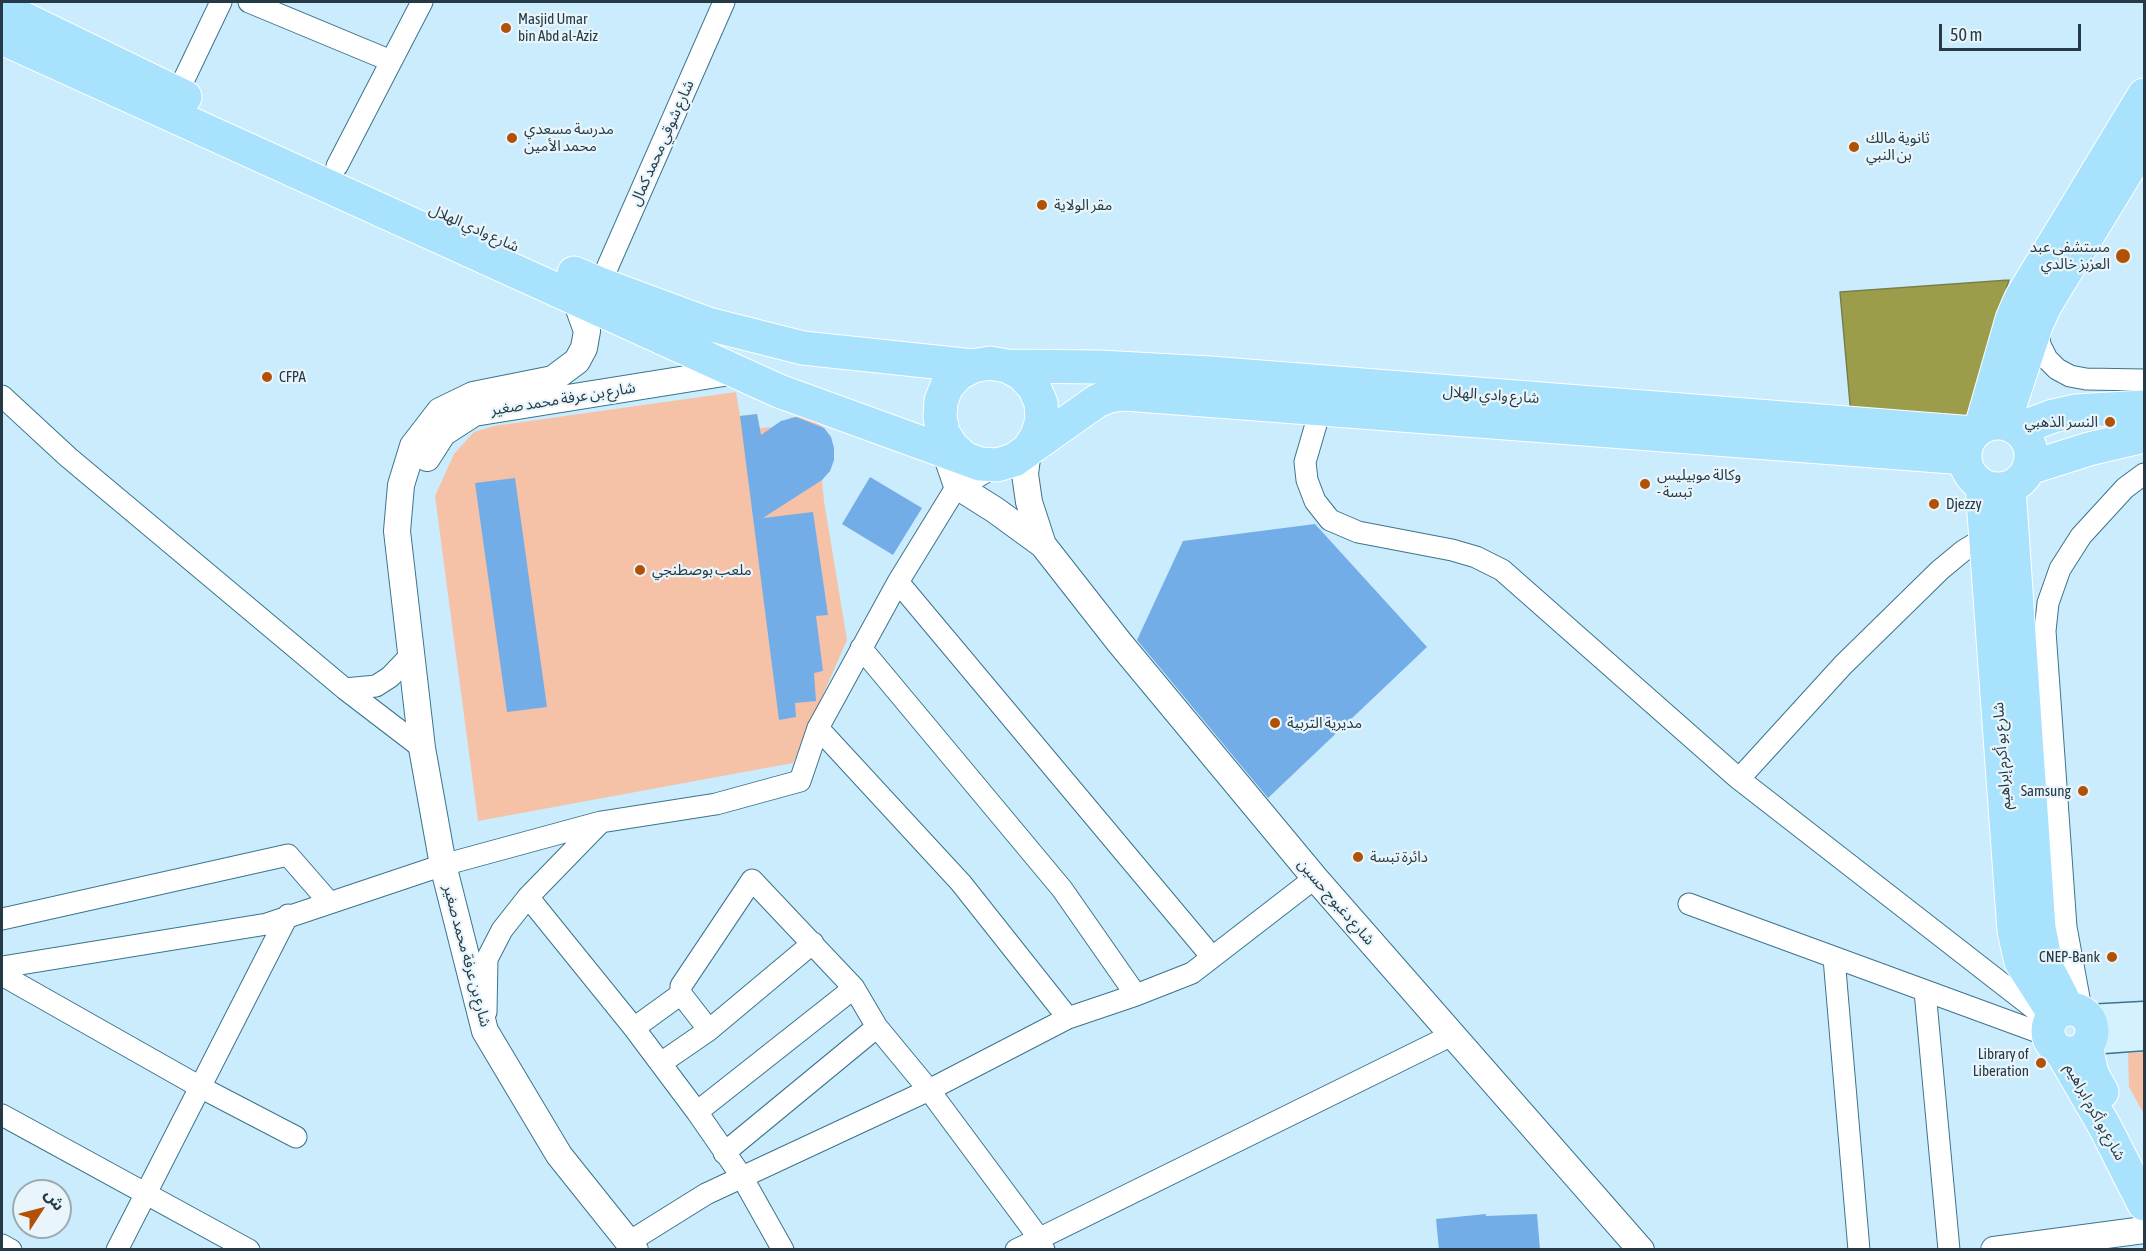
<!DOCTYPE html>
<html>
<head>
<meta charset="utf-8">
<style>
	body { margin:0 }
	#map { position:relative; width:2146px; height:1251px; overflow:hidden; background:#caecfd; font-family:"Asap Condensed","Noto Sans Arabic",sans-serif }
	canvas { display:block }
	.frame { position:absolute; inset:0; border:3px solid #243b47; pointer-events:none }
	.north { position:absolute; left:12px; top:1179px; width:60px; height:60px; box-sizing:border-box; background:#eaf5fb; border:2px solid #9babb3; border-radius:50%; rotate:54deg; font-size:16px; font-weight:700; line-height:24px; text-align:center; color:#243b47 }
	.north::after { content:''; display:block; margin:auto; width:21px; height:27px; background:#b05105; clip-path:polygon(50% 0,100% 100%,50% 72%,0 100%) }
	.scale { position:absolute; left:1939px; top:24px; width:142px; height:27px; box-sizing:border-box; border:3px solid #243b47; border-top:0; padding-left:8px; font-size:18px; line-height:21px; white-space:nowrap; color:#243b47; -webkit-text-stroke:4px #eaf5fb; paint-order:stroke }
</style>
</head>
<body>
<div id="map">
<canvas width="2146" height="1251"></canvas>
<div class="frame"></div>
<div class="north">ش</div>
<div class="scale">50 m</div>
</div>
<script>
const g = document.querySelector('canvas').getContext('2d');
g.lineJoin = 'round';
function fill(path, color) {
  g.fillStyle = color;
  g.fill(path, 'evenodd');
}
function shape(rows) {
  const path = new Path2D();
  for (const r of rows) {
    if (r.length === 3) {
      path.moveTo(r[0] + r[2], r[1]);
      path.arc(r[0], r[1], r[2], 0, 2 * Math.PI);
      continue;
    }
    path.moveTo(r[0], r[1]);
    for (let i = 2; i < r.length; i += 2) path.lineTo(r[i], r[i + 1]);
  }
  return path;
}
function strokePath(path, color, width, dash) {
  g.strokeStyle = color;
  g.lineWidth = width;
  g.lineCap = dash ? 'butt' : 'round';
  g.setLineDash(dash || []);
  g.stroke(path);
}
function write(font, color, halo, rows, align = 'center') {
  g.font = font + ' "Asap Condensed","Noto Sans Arabic",sans-serif';
  g.lineWidth = 4.5;
  g.setLineDash([]);
  g.textBaseline = 'middle';
  g.strokeStyle = halo;
  g.fillStyle = color;
  for (const [text, x, y, turn = 0] of rows) {
    g.save();
    g.translate(x, y);
    g.rotate((+turn || 0) * Math.PI / 180);
    g.textAlign = isNaN(turn) ? turn : align;
    if (halo) g.strokeText(text, 0, 0);
    g.fillText(text, 0, 0);
    g.restore();
  }
}
fill(shape([
	[736,392,740,416,757,414,760,428,773,427,792,417,804,417,815,421,824,428,831,437,834,460,830,471,822,480,824,501,847,640,793,763,478,821,435,496,454,454,474,432,494,426],
	[2144,1052,2144,1114,2129,1087,2128,1053]
]), '#f5c2a7');
const water = shape([
	[2009,280,1967,417,1851,415,1840,292,2009,280]
]);
fill(water, '#9c9d4a');
strokePath(water, '#788049', 1.5);
fill(shape([
	[757,414,761,435,781,421,796,417,824,428,831,437,834,448,834,460,830,471,822,480,763,518,813,512,828,615,816,616,823,671,814,673,816,701,795,703,796,717,779,720,740,416],
	[870,477,922,508,893,555,842,524],
	[515,478,547,707,507,712,475,483],
	[1315,524,1427,647,1268,798,1137,640,1183,541],
	[1486,1214,1486,1216,1537,1214,1540,1250,1439,1250,1436,1219]
]), '#72ade8');
const minor = shape([
	[249,2,391,61],
	[177,94,221,2],
	[337,166,422,2],
	[600,284,724,2],
	[2038,327,2040,345,2047,359,2057,369,2070,376,2086,379,2144,380],
	[2,396,68,457,345,689,422,748],
	[1324,397,1305,462,1307,480,1315,501,1330,520,1358,532,1452,550,1476,557,1502,570,1739,779,2050,1021],
	[898,582,1212,957],
	[861,648,1062,889,1136,995],
	[345,689,376,686,390,677,412,654],
	[818,728,961,883,1068,1018],
	[1739,779,1843,665,1940,570,1963,551,1986,537],
	[528,897,634,1028,697,1112,742,1177,783,1250],
	[1689,904,2049,1036],
	[2,919,288,855,329,902],
	[1834,958,1859,1250],
	[2,967,267,924,443,865,601,822,716,804,800,781,818,728,898,582,957,486,974,479,997,465],
	[2,975,200,1087,296,1137],
	[1925,991,1949,1250],
	[681,994,681,986,752,880,854,988,877,1027,929,1090,1039,1238,1044,1250],
	[486,1012,487,959,502,930,528,897,599,824],
	[2082,1014,2066,927,2045,631,2048,603,2060,569,2081,536,2125,488,2144,474],
	[634,1028,681,994,709,1030],
	[661,1063,709,1030,813,943],
	[697,1112,854,988],
	[2,1115,249,1250],
	[724,1153,877,1027],
	[629,1242,706,1194,929,1090,1068,1018,1136,995,1192,973,1315,878],
	[2,1245,11,1250],
	[117,1250,288,915],
	[1016,1250,1452,1035]
]);
const tertiary = shape([
	[575,298,587,331,584,348,577,361,553,379,473,395,440,411,413,446,401,485,397,531,422,748,443,865,485,1031,559,1155,635,1250],
	[944,440,945,451,957,486,995,510,1043,545,1119,642,1315,878,1641,1250],
	[1028,450,1025,474,1029,502,1043,545],
	[427,458,443,433,474,413,736,371],
	[1994,1250,2144,1230]
]);
const secondary = shape([
	[2088,1019,2144,1016],
	[2090,1040,2144,1036]
]);
const primary = shape([
	[2,8,185,97],
	[2,38,779,391,980,464,997,465,1014,460,1028,450,1037,436,1042,420,1041,403,1034,387,1022,374,1007,366,990,363,973,366,958,374,947,386,941,401,940,417,943,433,952,447,964,458],
	[574,273,600,284,708,324,803,348,973,366],
	[1007,366,1099,367,1210,373,1974,433],
	[1998,456,33],
	[2004,423,2037,323,2046,304,2144,143],
	[1981,427,2012,319,2021,298,2144,95],
	[2018,429,2053,416,2075,411,2144,407],
	[1029,449,1097,401,1109,396,1125,394,1965,458],
	[2029,468,2089,449,2144,436],
	[1982,485,2014,931,2021,962,2055,1015],
	[2009,488,2039,928,2047,968,2062,997],
	[2070,1031,22],
	[2086,1046,2092,1074,2102,1092],
	[2061,1051,2105,1127,2144,1204]
]);
strokePath(minor, '#3c748d', 23);
strokePath(tertiary, '#3c748d', 28);
strokePath(secondary, '#3c748d', 31);
strokePath(primary, '#fff', 35);
strokePath(minor, '#fff', 21);
strokePath(tertiary, '#fff', 26);
strokePath(secondary, '#d4f1fe', 28);
strokePath(primary, '#a9e2fc', 33);
for (const [x, y, r, color] of [
	[506,28,6,"#b05105"],
	[512,138,6,"#b05105"],
	[1854,147,6,"#b05105"],
	[1042,205,6,"#b05105"],
	[2123,256,8,"#b05105"],
	[267,377,6,"#b05105"],
	[2110,422,6,"#b05105"],
	[1645,484,6,"#b05105"],
	[1934,504,6,"#b05105"],
	[640,570,6,"#b05105"],
	[1275,723,6,"#b05105"],
	[2083,791,6,"#b05105"],
	[1358,857,6,"#b05105"],
	[2112,957,6,"#b05105"],
	[2041,1063,6,"#b05105"]
]) {
  const dot = new Path2D();
  dot.arc(x, y, r, 0, 2 * Math.PI);
  g.fillStyle = color;
  g.fill(dot);
  strokePath(dot, '#eaf5fb', 2);
}
write('15px', '#243b47', '#eaf5fb', [
	["Masjid Umar",518,19],
	["bin Abd al-Aziz",518,36],
	["مدرسة مسعدي",524,129],
	["محمد الأمين",524,146],
	["ثانوية مالك",1866,138],
	["بن النبي",1866,155],
	["مقر الولاية",1054,205],
	["مستشفى عبد",2110,247,"right"],
	["العزبز خالدي",2110,264,"right"],
	["CFPA",279,377],
	["النسر الذهبي",2098,422,"right"],
	["وكالة موبيليس",1657,475],
	["- تبسة",1657,492],
	["Djezzy",1946,504],
	["ملعب بوصطنجي",652,570],
	["مديرية التربية",1287,723],
	["Samsung",2071,791,"right"],
	["دائرة تبسة",1370,857],
	["CNEP-Bank",2100,957,"right"],
	["Library of",2029,1054,"right"],
	["Liberation",2029,1071,"right"]
], 'left');
write('15px', '#243b47', '#eaf5fb', [
	["شارع شوقي محمد كمال",662,143,-66],
	["شارع وادي الهلال",474,228,24],
	["شارع وادي الهلال",1491,395,4],
	["شارع بن عرفة محمد صغير",563,399,-9],
	["شارع بو أكرم إبراهيم",2002,756,-94],
	["شارع دغبوج حسين",1336,902,49],
	["شارع بن عرفة محمد صغير",467,956,75],
	["شارع بو أكرم ابراهيم",2095,1112,61]
]);
</script>
</body>
</html>
